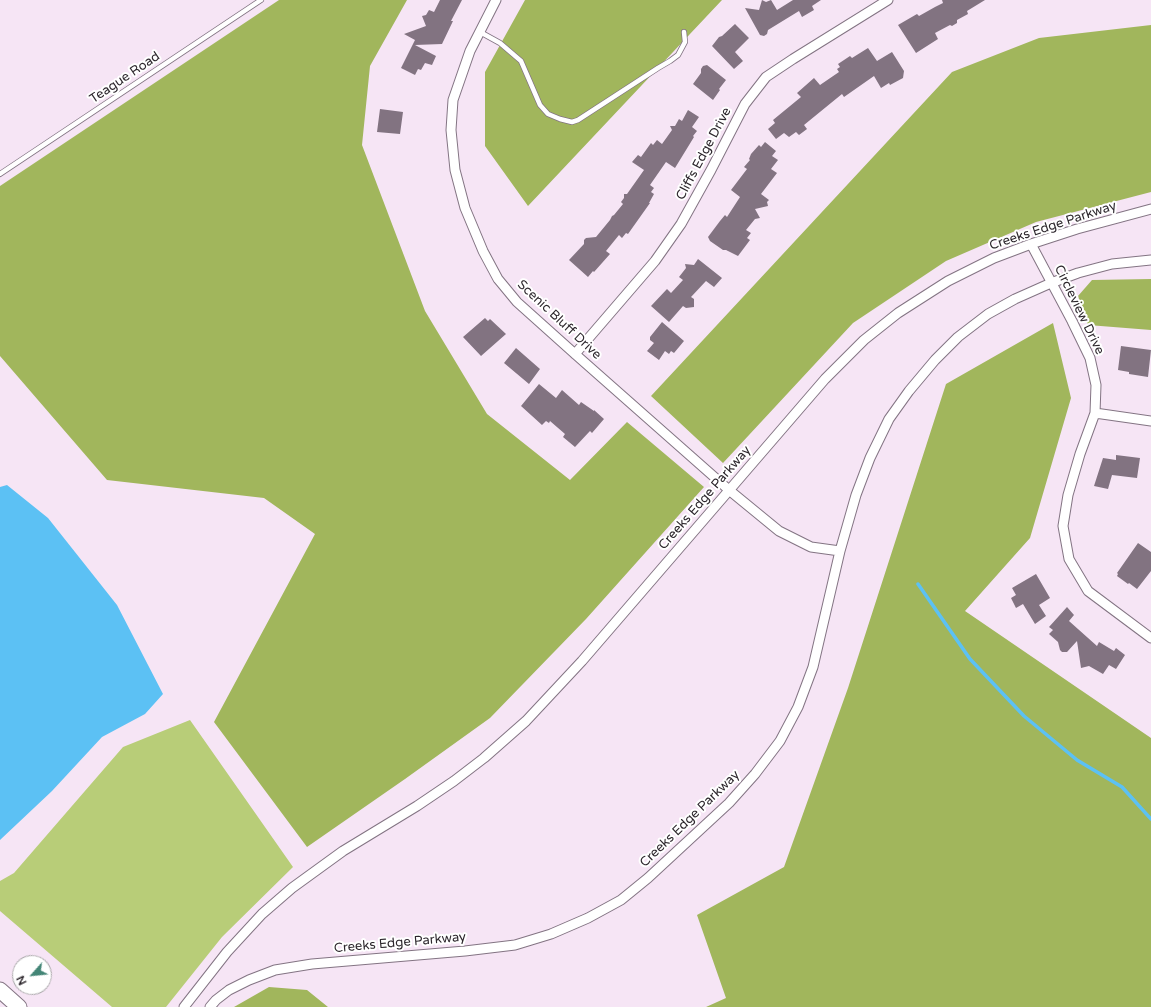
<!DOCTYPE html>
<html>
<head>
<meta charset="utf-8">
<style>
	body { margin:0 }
	#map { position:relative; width:1151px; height:1007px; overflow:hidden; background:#f6e5f5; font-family:"Varela Round",sans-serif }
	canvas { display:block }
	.north { position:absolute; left:12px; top:955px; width:40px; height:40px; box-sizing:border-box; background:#fff; border:1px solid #aba9ab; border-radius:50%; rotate:243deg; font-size:11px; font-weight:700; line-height:16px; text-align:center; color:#2d272d }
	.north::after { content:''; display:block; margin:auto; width:14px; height:18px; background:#438576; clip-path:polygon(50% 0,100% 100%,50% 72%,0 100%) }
</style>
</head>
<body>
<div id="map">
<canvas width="1151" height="1007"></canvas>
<div class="north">N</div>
</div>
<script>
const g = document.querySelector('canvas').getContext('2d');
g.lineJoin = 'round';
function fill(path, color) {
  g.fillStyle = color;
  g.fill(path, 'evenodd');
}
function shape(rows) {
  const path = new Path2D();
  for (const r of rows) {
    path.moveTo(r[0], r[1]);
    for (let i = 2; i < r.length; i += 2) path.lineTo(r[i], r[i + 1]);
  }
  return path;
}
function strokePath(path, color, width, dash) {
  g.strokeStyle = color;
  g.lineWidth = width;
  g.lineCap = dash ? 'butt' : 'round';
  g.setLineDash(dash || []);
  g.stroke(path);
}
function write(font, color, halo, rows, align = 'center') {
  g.font = font + ' "Varela Round",sans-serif';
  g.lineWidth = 4;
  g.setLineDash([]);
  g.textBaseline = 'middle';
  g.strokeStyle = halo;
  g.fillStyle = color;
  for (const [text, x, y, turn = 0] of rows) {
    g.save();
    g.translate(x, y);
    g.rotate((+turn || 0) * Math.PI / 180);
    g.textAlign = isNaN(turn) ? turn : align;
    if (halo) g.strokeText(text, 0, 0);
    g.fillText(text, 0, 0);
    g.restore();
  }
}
fill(shape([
	[190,720,293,867,222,937,166,1007,112,1007,0,911,0,881,14,873,123,747]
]), '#b8cd78');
fill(shape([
	[279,0,407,0,370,66,362,145,425,311,487,414,570,480,627,422,704,487,586,619,490,718,405,779,307,847,214,722,315,534,264,498,107,480,0,356,0,186],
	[525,0,722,0,528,206,485,146,485,72],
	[1151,25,1151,192,1036,222,946,261,853,323,723,463,651,396,952,72,1039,38],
	[1151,279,1151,330,1088,325,1078,296,1092,280],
	[1053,323,1071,398,1030,538,965,611,1151,738,1151,1007,706,1007,726,998,697,915,784,867,848,688,946,384],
	[269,987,307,990,328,1007,234,1007]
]), '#a1b65c');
fill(shape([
	[7,485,48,518,117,605,163,694,145,714,102,737,52,791,0,840,0,487]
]), '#5cc1f4');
strokePath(shape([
	[918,584,970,659,1024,716,1077,760,1122,787,1151,819]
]), '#5cc1f4', 3.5);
fill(shape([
	[440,0,462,0,451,21,453,21,442,44,415,45,436,56,432,65,425,63,421,70,418,69,415,75,401,68,415,40,404,34,426,26,422,16,426,15,429,10,434,12],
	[762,0,766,2,771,0,777,10,793,0,821,0,812,6,814,10,802,17,799,11,768,30,767,34,764,36,760,35,745,8,759,10],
	[942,0,985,0,967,11,968,14,957,20,957,23,952,26,950,25,935,33,938,39,916,53,898,25,917,14,919,16,935,7,943,3],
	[735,24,749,38,735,52,743,61,734,69,712,46,719,37,722,36],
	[868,48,877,61,892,52,904,71,903,78,890,85,889,83,881,88,874,76,844,97,842,94,804,125,807,129,799,135,796,132,789,137,784,133,776,139,768,129,775,123,773,120,801,97,797,93,814,78,820,85,839,72,837,69,840,67,838,64,850,56,852,58],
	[707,65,726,80,719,89,720,90,713,100,693,84,701,73,701,69,703,66],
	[380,109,403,112,400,134,377,132],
	[688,110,699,117,692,127,697,131,693,136,694,137,675,168,666,162,650,185,654,188,651,192,654,194,649,203,650,203,628,234,626,233,622,238,619,235,606,251,610,254,594,272,593,271,588,277,569,260,584,244,584,240,586,238,596,237,610,220,612,216,614,215,623,204,621,202,624,198,624,194,627,194,644,170,632,162,638,155,641,157,651,143,653,145,657,140,662,144,672,130,670,126,675,126,679,119,682,121],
	[765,142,776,151,772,156,778,160,771,169,777,173,761,194,769,200,767,202,768,206,755,209,760,218,755,219,746,230,751,233,747,238,750,240,738,256,726,250,723,250,710,241,708,237,720,221,725,215,727,217,740,197,731,190,747,169,744,167,750,160,749,159,751,154,759,145,761,147],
	[698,259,722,278,714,287,706,281,691,297,694,299,694,307,686,308,683,306,669,322,651,306,667,289,671,293,683,280,679,277,686,268,685,264,694,265],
	[485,318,488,321,490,319,506,334,481,356,463,337],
	[662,322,684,341,674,353,671,351,669,354,665,351,659,360,647,351,654,343,650,340,650,337],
	[1121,346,1151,350,1148,377,1129,374,1129,372,1118,370],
	[516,348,540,369,529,384,504,363],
	[539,384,556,398,562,390,579,405,581,402,594,411,594,410,604,419,592,433,590,431,575,447,563,437,565,434,550,421,549,423,546,421,542,425,521,406],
	[1116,455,1140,458,1137,478,1112,475,1108,489,1094,486,1103,458,1116,460],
	[1138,543,1151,552,1151,571,1137,589,1129,583,1128,584,1117,576,1118,574,1117,573],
	[1036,574,1050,598,1039,605,1046,616,1035,624,1023,604,1016,608,1011,598,1016,595,1012,588],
	[1067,607,1074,615,1069,621,1097,646,1099,642,1114,651,1116,648,1125,655,1116,669,1109,665,1103,674,1089,666,1081,668,1077,641,1067,652,1062,652,1060,650,1058,642,1049,634,1053,630,1049,627]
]), '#827381');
const lane = shape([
	[480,32,500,43,521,61,540,105,548,114,560,119,572,122,578,120,658,68,670,61,678,55,685,42,684,32],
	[0,174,261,0]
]);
const street = shape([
	[496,0,470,51,453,100,451,130,455,170,465,208,483,251,498,279,517,302,575,354,729,490,779,531,811,547,840,551],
	[1031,244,1072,321,1090,358,1096,385,1095,413,1080,454,1068,495,1063,526,1069,559,1088,591,1151,638],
	[575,354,655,261,681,224,711,170,745,104,766,77,793,59,888,0],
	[1095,413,1151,421],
	[184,1007,227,952,262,914,292,888,343,851,417,806,454,781,484,758,526,721,582,661,825,379,864,340,898,313,948,281,994,258,1031,244,1077,229,1151,209],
	[210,1007,216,1000,229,990,249,980,275,970,312,964,465,951,515,945,551,934,588,918,621,900,648,878,729,803,755,774,780,741,798,707,813,667,840,551,856,495,870,458,889,419,909,391,935,360,958,337,988,314,1015,299,1051,283,1078,273,1112,264,1151,260]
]);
const primary = shape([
	[0,990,19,1007]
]);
strokePath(lane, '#837483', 6);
strokePath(street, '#837483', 11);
strokePath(primary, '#837483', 17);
strokePath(lane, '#fff', 4.5);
strokePath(street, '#fff', 9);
strokePath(primary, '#fff', 15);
write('13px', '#2d272d', '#fff', [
	["Teague Road",125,78,-34],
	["Cliffs Edge Drive",704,154,-62],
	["Creeks Edge Parkway",1053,226,-18],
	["Circleview Drive",1079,310,64],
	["Scenic Bluff Drive",559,320,43],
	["Creeks Edge Parkway",705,498,-49],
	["Creeks Edge Parkway",690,819,-44],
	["Creeks Edge Parkway",400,943,-5]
]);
</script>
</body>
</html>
